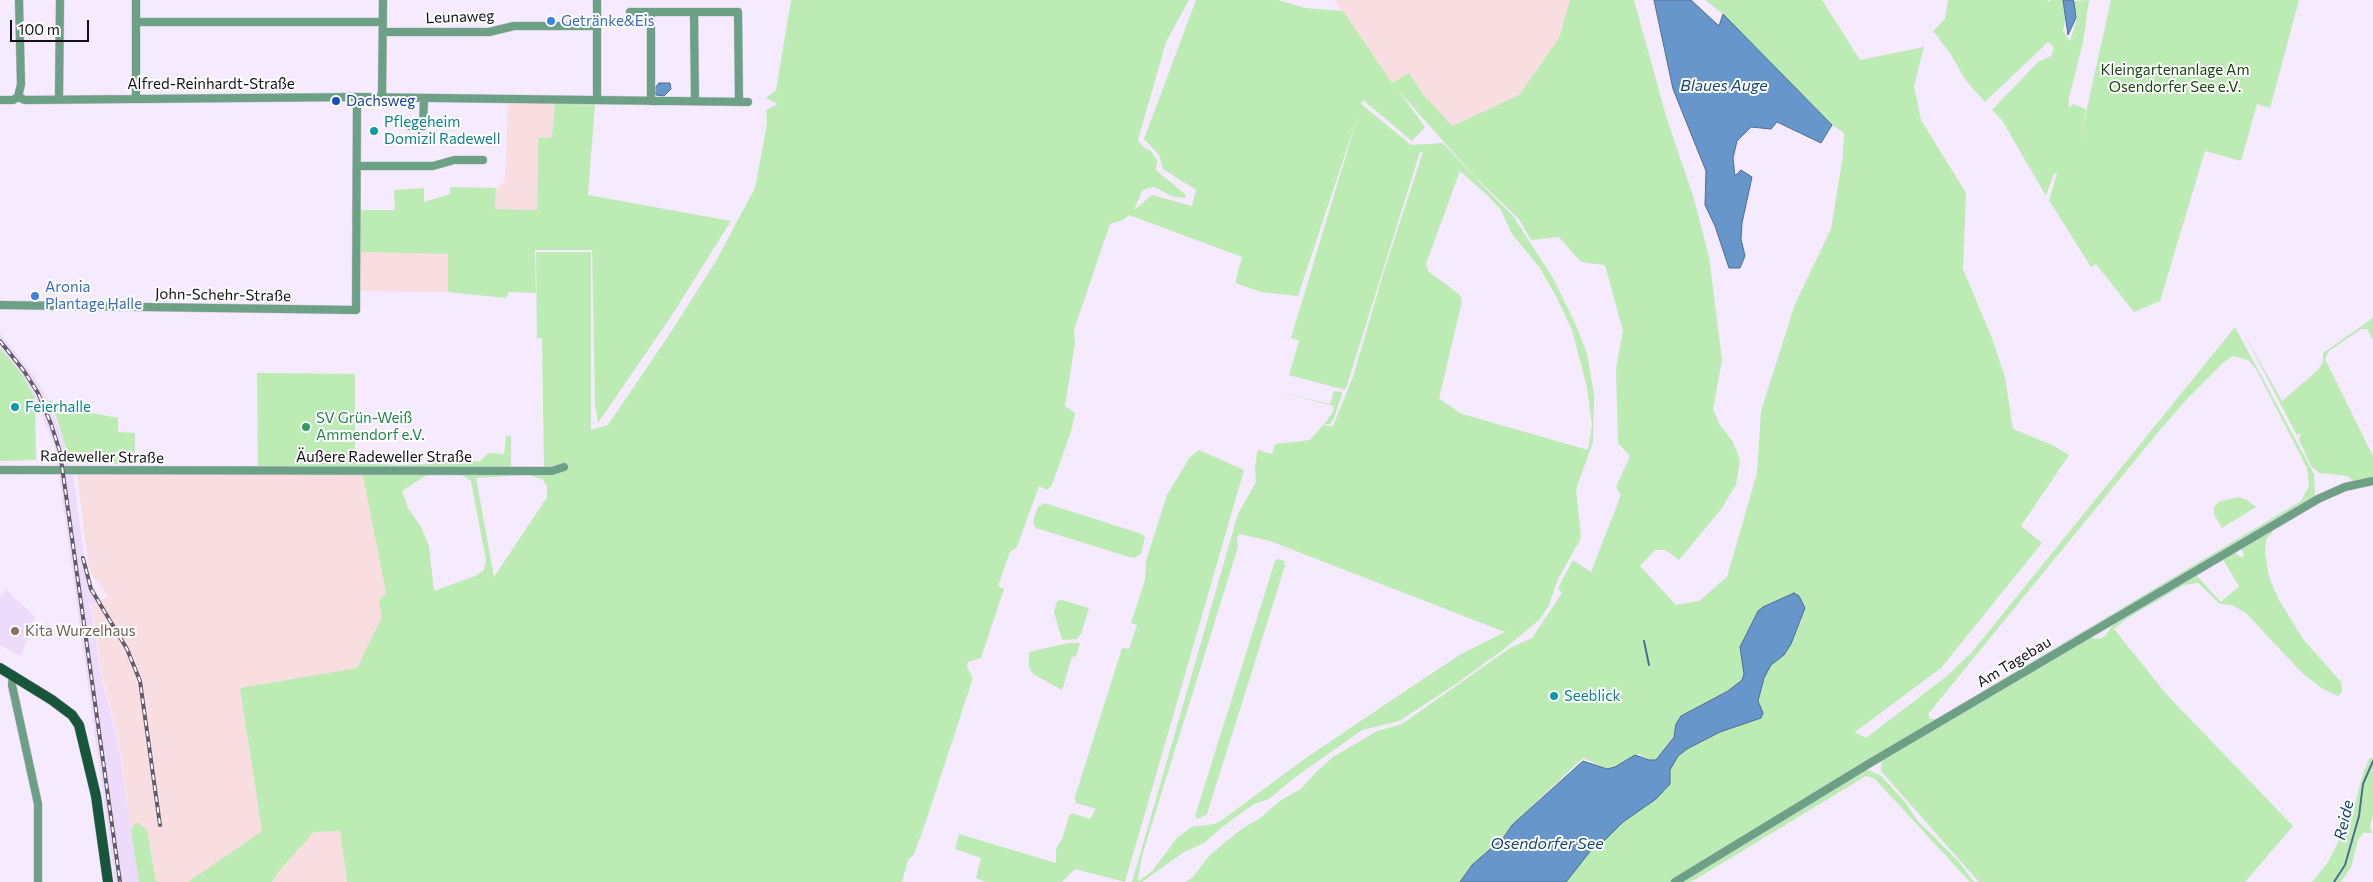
<!DOCTYPE html>
<html>
<head>
<meta charset="utf-8">
<style>
	body { margin:0 }
	#map { position:relative; width:2373px; height:882px; overflow:hidden; background:#f5eafe; font-family:Commissioner,sans-serif }
	canvas { display:block }
	.scale { position:absolute; left:10px; top:20px; width:79px; height:22px; box-sizing:border-box; border:2px solid #140e19; border-top:0; padding-left:6px; font-size:15px; line-height:18px; white-space:nowrap; color:#140e19; -webkit-text-stroke:4px #fff; paint-order:stroke }
</style>
</head>
<body>
<div id="map">
<canvas width="2373" height="882"></canvas>
<div class="scale">100 m</div>
</div>
<script>
const g = document.querySelector('canvas').getContext('2d');
g.lineJoin = 'round';
function fill(path, color) {
  g.fillStyle = color;
  g.fill(path, 'evenodd');
}
function shape(rows) {
  const path = new Path2D();
  for (const r of rows) {
    path.moveTo(r[0], r[1]);
    for (let i = 2; i < r.length; i += 2) path.lineTo(r[i], r[i + 1]);
  }
  return path;
}
function strokePath(path, color, width, dash) {
  g.strokeStyle = color;
  g.lineWidth = width;
  g.lineCap = dash ? 'butt' : 'round';
  g.setLineDash(dash || []);
  g.stroke(path);
}
function write(font, color, halo, rows, align = 'center') {
  g.font = font + ' Commissioner,sans-serif';
  g.lineWidth = 4;
  g.setLineDash([]);
  g.textBaseline = 'middle';
  g.strokeStyle = halo;
  g.fillStyle = color;
  for (const [text, x, y, turn = 0] of rows) {
    g.save();
    g.translate(x, y);
    g.rotate((+turn || 0) * Math.PI / 180);
    g.textAlign = isNaN(turn) ? turn : align;
    if (halo) g.strokeText(text, 0, 0);
    g.fillText(text, 0, 0);
    g.restore();
  }
}
fill(shape([
	[1334,0,1570,0,1559,38,1519,95,1452,126,1423,94,1409,73,1392,83],
	[508,102,555,103,552,137,538,138,537,211,495,209,496,188,505,182],
	[361,252,448,254,448,292,361,291],
	[362,470,386,593,380,600,382,617,357,668,240,688,262,831,188,882,156,882,147,831,131,831,119,741,103,680,92,606,108,596,89,571,77,472],
	[340,831,347,882,272,882,279,871,314,832]
]), '#f8dde1');
fill(shape([
	[0,333,34,376,48,400,64,441,69,465,67,465,68,475,73,475,86,571,100,601,91,606,102,680,118,741,139,882,115,882,59,475,61,475,60,465,57,465,55,448,35,398,21,373,0,348],
	[7,590,35,617,21,656,0,645,0,596]
]), '#eddbfb');
fill(shape([
	[791,0,1189,0,1166,42,1138,140,1144,148,1151,151,1157,160,1156,170,1186,195,1185,198,1174,197,1154,187,1148,188,1142,191,1134,210,1152,195,1192,206,1196,190,1163,169,1159,155,1144,139,1196,0,1278,0,1305,8,1343,11,1392,83,1409,73,1423,94,1452,126,1519,95,1559,38,1570,0,1634,0,1666,116,1694,199,1709,257,1722,360,1713,409,1720,425,1733,442,1740,460,1736,485,1722,508,1679,560,1665,550,1655,550,1640,566,1676,605,1699,601,1727,577,1757,473,1761,411,1795,304,1831,229,1843,156,1844,133,1832,125,1723,14,1705,0,1822,0,1860,60,1924,47,1914,86,1921,120,1966,193,1963,269,1992,338,2005,377,2013,429,2052,445,2069,455,2021,526,2042,543,1941,668,1855,732,1866,738,1947,676,1972,652,2235,327,2314,474,2315,497,1671,882,1566,882,1593,848,1620,824,1656,799,1670,784,1670,770,1678,756,1687,749,1720,732,1761,718,1763,713,1758,701,1764,678,1771,665,1784,655,1802,619,1744,641,1744,686,1690,713,1654,763,1638,754,1611,771,1583,758,1512,825,1504,837,1472,865,1460,882,1186,882,1193,877,1209,856,1223,844,1243,828,1259,819,1281,800,1301,789,1317,771,1333,757,1377,731,1402,724,1510,648,1532,638,1562,593,1558,588,1573,560,1591,572,1621,495,1616,487,1630,456,1618,443,1616,368,1623,331,1605,265,1581,262,1559,237,1531,240,1519,219,1475,177,1398,90,1425,127,1412,141,1363,100,1361,104,1411,145,1443,143,1481,184,1513,216,1553,278,1574,321,1587,353,1594,396,1593,442,1576,489,1581,538,1558,579,1548,607,1539,620,1504,649,1456,684,1399,721,1362,730,1294,778,1269,799,1254,804,1222,827,1204,843,1184,852,1142,882,1132,882,1238,514,1256,482,1255,467,1257,454,1258,450,1272,454,1275,444,1310,440,1323,425,1333,426,1353,377,1384,271,1423,152,1420,152,1346,388,1344,389,1334,387,1289,375,1299,341,1291,338,1359,112,1298,296,1261,292,1235,283,1242,257,1129,215,1123,220,1110,224,1074,330,1075,343,1065,406,1075,413,1072,428,1052,485,1047,490,1039,486,1017,547,1010,552,998,586,1004,589,981,658,968,662,967,667,973,678,926,821,914,854,908,860,902,882,347,882,340,831,314,832,279,871,272,882,188,882,262,831,240,688,357,668,382,617,379,600,386,593,362,471,258,467,257,373,355,374,355,463,401,465,431,464,432,461,481,461,488,453,504,454,506,436,511,436,511,467,544,468,542,338,537,338,536,252,591,252,591,430,608,425,671,332,716,261,755,188,767,124,766,110,778,104,766,98,776,90],
	[1460,171,1486,194,1501,210,1512,234,1540,268,1557,298,1572,330,1587,387,1592,425,1588,450,1462,414,1439,399,1462,301,1460,295,1428,271,1426,264],
	[2233,356,2248,360,2256,369,2307,468,2309,486,2301,501,1936,719,1930,719,1928,714,2159,431,2187,399,2224,362],
	[437,474,462,475,471,481,486,560,484,570,475,576,434,591,429,546,421,527,408,508,402,491,425,476],
	[528,475,542,479,547,486,547,497,494,577,476,478],
	[1240,534,1270,541,1505,632,1463,653,1426,677,1303,760,1222,820,1214,824,1191,827,1177,838,1153,870,1139,881,1138,879,1142,856,1238,547,1237,537],
	[1948,0,2047,0,2050,2,2050,0,2065,0,2067,10,2063,31,2070,41,2077,19,2073,1,2089,0,2083,42,2069,98,2069,108,2073,104,2086,109,2079,144,2111,0,2299,0,2270,108,2257,104,2241,161,2205,151,2160,301,2134,312,2096,264,2091,267,2049,200,2057,174,2054,173,2046,196,2002,120,1992,110,2038,62,2051,56,2054,48,2051,44,2048,42,1985,102,1967,82,1950,53,1933,31,1945,19],
	[555,103,595,104,588,195,731,221,672,315,598,423,595,402,592,250,535,250,536,293,509,292,506,298,448,292,448,254,361,252,360,210,395,210,394,190,424,188,424,202,450,194,450,187,496,188,495,209,537,210,538,138,552,137],
	[2373,318,2373,340,2367,329,2361,329,2329,351,2325,359,2373,456,2373,478,2357,482,2353,481,2348,476,2319,473,2311,466,2299,440,2301,433,2297,435,2293,428,2245,335,2282,401,2317,371,2323,362,2323,353],
	[0,348,21,373,35,398,36,460,0,461],
	[1276,391,1330,404,1334,391,1341,392,1342,394,1334,418,1330,424,1324,424,1332,414,1334,406],
	[48,400,71,409,118,418,118,432,135,433,135,464,71,463,57,419],
	[1199,450,1244,470,1125,882,1075,869,1062,882,986,882,976,878,981,858,955,849,959,834,1056,863,1056,849,1062,839,1069,816,1072,813,1090,819,1096,809,1076,803,1075,797,1122,648,1129,649,1137,625,1131,623,1145,580,1146,561,1167,495,1190,457],
	[2238,497,2247,500,2256,507,2222,528,2214,514,2214,507,2219,502],
	[1045,503,1142,534,1145,537,1141,554,1134,558,1129,557,1036,528,1033,523,1034,518,1038,507],
	[2271,529,2272,533,2266,539,2265,551,2269,577,2278,598,2303,639,2341,682,2342,692,2338,696,2323,689,2303,674,2246,613,2232,605,2220,604,2198,583,2184,585,2126,619,2114,629,2167,695,2293,826,2245,882,1979,882,1881,771,1881,764,1885,757,2089,637,2097,639,2104,637,2115,622,2195,574,2221,602,2239,586,2222,558,2233,551,2242,558,2244,555,2241,548],
	[1279,559,1284,561,1285,566,1207,814,1198,819,1195,816,1275,561],
	[1062,600,1089,608,1081,634,1077,639,1062,640,1054,612,1057,601],
	[1068,643,1080,643,1076,656,1072,657,1062,690,1033,674,1029,666,1029,652],
	[2370,757,2373,759,2373,816,2370,826,2372,833,2363,833,2358,840,2351,867,2341,882,2312,882,2327,864,2352,815,2363,773],
	[1868,770,1881,776,1905,802,1917,820,1958,861,1974,882,1970,882,1874,778,1866,776,1691,882,1681,882,1863,771],
	[136,822,147,830,156,882,139,882,131,831]
]), '#bcebb4');
const water = shape([
	[1654,0,1691,0,1719,26,1723,14,1832,125,1821,143,1777,122,1771,129,1751,127,1737,141,1733,158,1735,176,1741,170,1752,177,1742,223,1741,239,1745,256,1740,268,1729,268,1715,226,1705,205,1706,171,1673,89,1654,0],
	[2063,0,2073,0,2074,2,2076,18,2068,35,2063,0],
	[659,83,670,83,671,89,664,96,656,95,654,89,659,83],
	[1794,593,1799,596,1805,608,1791,644,1784,655,1771,665,1764,678,1758,701,1763,713,1761,718,1720,732,1687,749,1678,756,1670,770,1670,784,1656,799,1623,822,1600,845,1592,849,1566,882,1460,882,1472,865,1504,837,1512,825,1583,761,1607,769,1615,767,1635,755,1649,760,1656,760,1674,737,1676,724,1681,716,1728,691,1742,680,1744,674,1740,647,1758,611,1763,607,1794,593]
]);
fill(water, '#6796ca');
strokePath(water, '#4e6d95', 1);
strokePath(shape([
	[1644,641,1649,665],
	[2334,882,2345,865,2359,816,2363,784,2373,761]
]), '#4e6d95', 2);
const minor = shape([
	[136,0,136,98],
	[630,12,738,12,739,101],
	[651,13,651,101],
	[694,13,695,101],
	[136,22,383,22],
	[383,32,489,32,514,26,597,26],
	[18,97,21,84,19,0],
	[382,97,383,0],
	[59,99,60,0],
	[0,100,13,100,18,97,25,100,357,97,748,102],
	[597,100,597,0],
	[410,126,423,126,424,98],
	[357,166,433,166,454,160,483,160],
	[0,305,356,310,357,97],
	[0,470,552,471,564,467],
	[13,675,12,685,38,804,38,882],
	[1675,882,1870,763,2318,499,2345,487,2373,481]
]);
const major = shape([
	[0,668,52,700,72,715,79,725,96,796,108,882]
]);
strokePath(minor, '#d1c7d9', 9);
strokePath(major, '#d1c7d9', 11);
strokePath(minor, '#6da186', 8);
strokePath(major, '#18563c', 10);
const rail = shape([
	[0,341,24,371,38,393,51,424,60,452,120,882],
	[83,558,91,589,127,649,140,681,160,825]
]);
strokePath(rail, '#635b6a', 4);
strokePath(rail, '#fff', 2, [5.5]);
for (const [x, y, r, color] of [
	[551,21,5,"#3f7fe0"],
	[336,101,5,"#1a4fb4"],
	[374,131,5,"#0f9aa8"],
	[35,296,5,"#3f7fe0"],
	[15,407,5,"#0f9aa8"],
	[306,427,5,"#2e9e5b"],
	[15,631,5,"#8d6e63"],
	[1554,696,5,"#0f9aa8"]
]) {
  const dot = new Path2D();
  dot.arc(x, y, r, 0, 2 * Math.PI);
  g.fillStyle = color;
  g.fill(dot);
  strokePath(dot, '#fff', 2);
}
write('15px', '#140e19', '#fff', [
	["Leunaweg",460,17,-2],
	["Alfred-Reinhardt-Straße",211,84],
	["John-Schehr-Straße",223,295,1],
	["Radeweller Straße",102,457,1],
	["Äußere Radeweller Straße",384,457],
	["Am Tagebau",2014,662,-31]
]);
write('15px', '#366cbe', '#fff', [
	["Getränke&Eis",561,21],
	["Aronia",45,287],
	["Plantage Halle",45,304]
], 'left');
write('15px', '#184710', '#fff', [
	["Kleingartenanlage Am",2175,70],
	["Osendorfer See e.V.",2175,87]
]);
write('15px', '#164399', '#fff', [
	["Dachsweg",346,101]
], 'left');
write('15px', '#0d838f', '#fff', [
	["Pflegeheim",384,122],
	["Domizil Radewell",384,139],
	["Feierhalle",25,407],
	["Seeblick",1564,696]
], 'left');
write('15px', '#27864d', '#fff', [
	["SV Grün-Weiß",316,418],
	["Ammendorf e.V.",316,435]
], 'left');
write('15px', '#785e54', '#fff', [
	["Kita Wurzelhaus",25,631]
], 'left');
write('italic 16px', '#144677', '#fff', [
	["Blaues Auge",1724,86],
	["Reide",2344,820,-77],
	["Osendorfer See",1547,844]
]);
</script>
</body>
</html>
